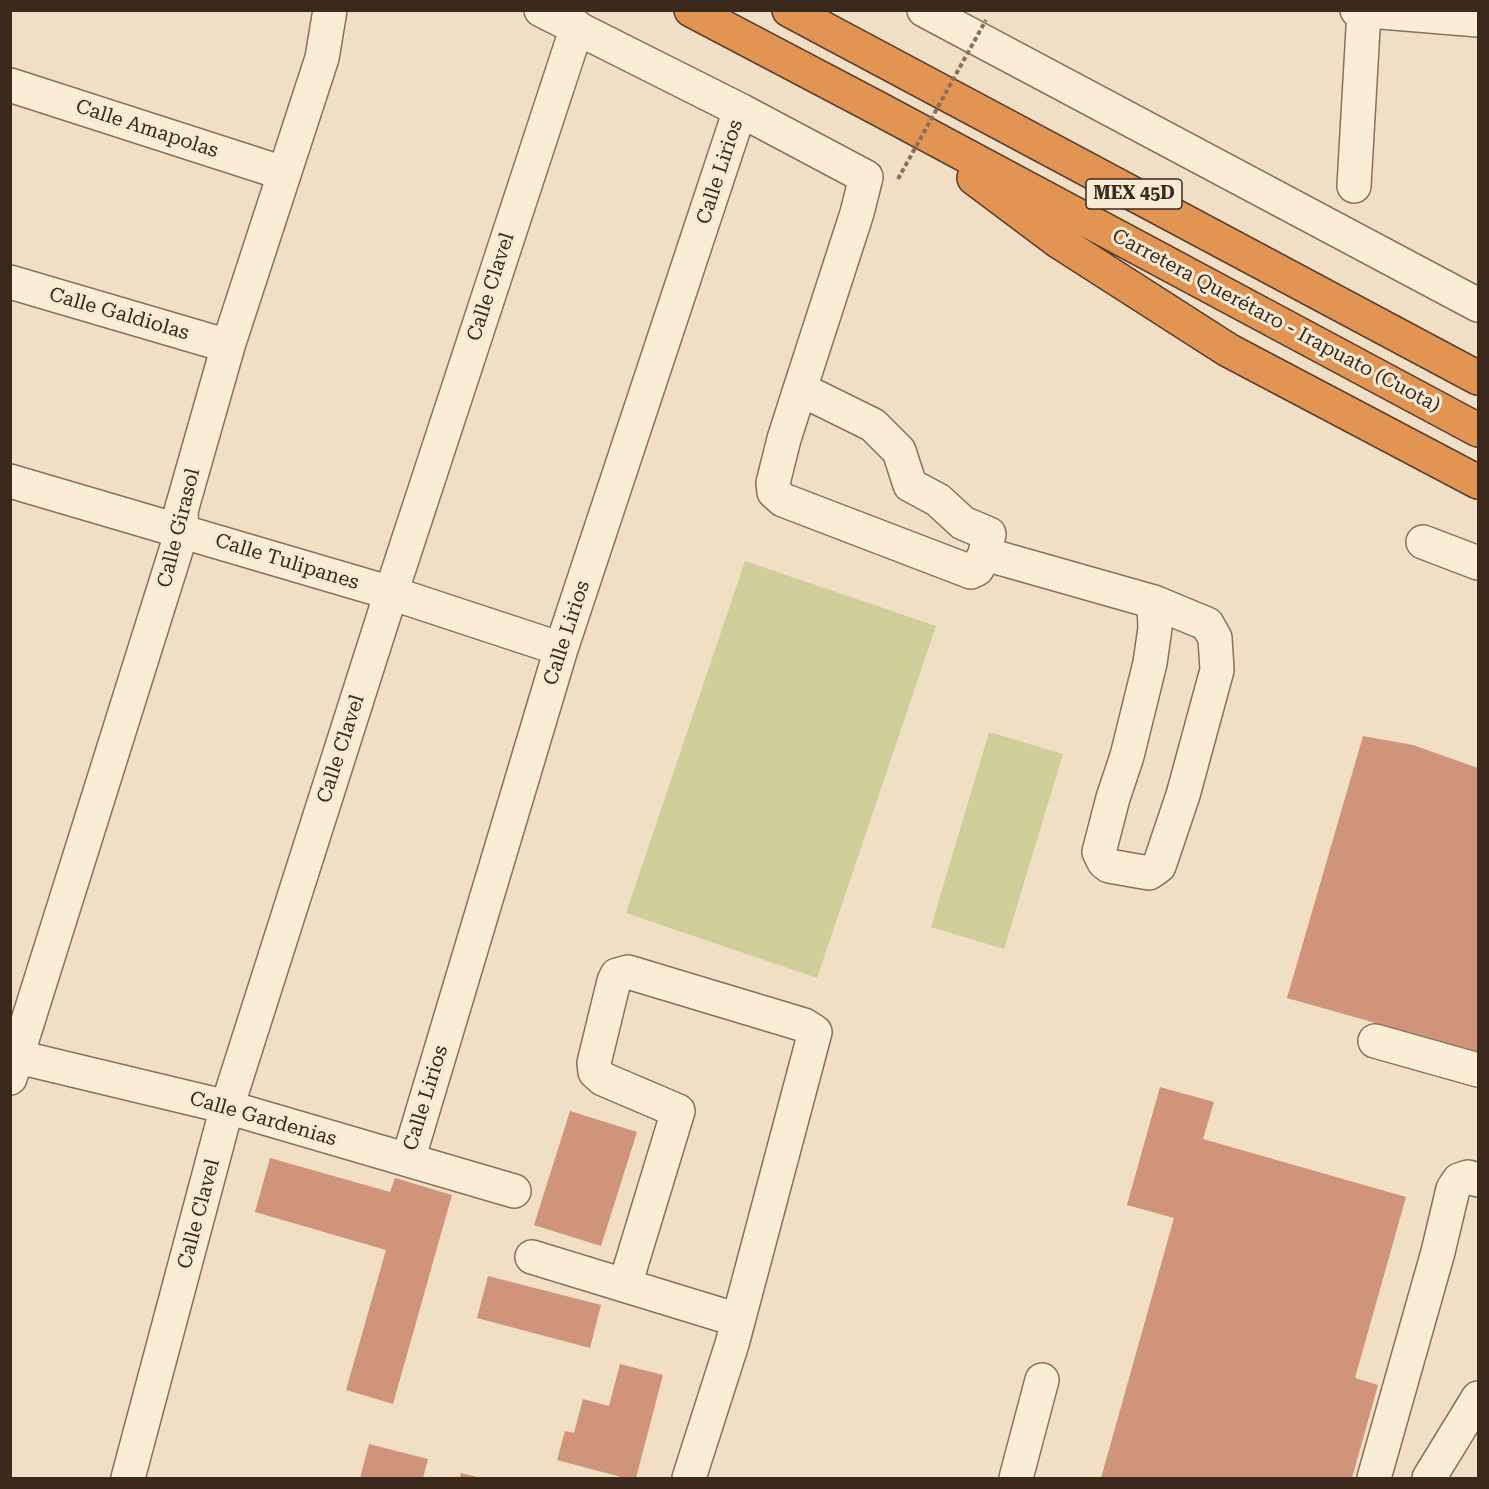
<!DOCTYPE html>
<html>
<head>
<meta charset="utf-8">
<style>
	body { margin:0 }
	#map { position:relative; width:1489px; height:1489px; overflow:hidden; background:#f0dfc5; font-family:"Roboto Serif",serif }
	canvas { display:block }
	.frame { position:absolute; inset:0; border:12px solid #3b291e; pointer-events:none }
</style>
</head>
<body>
<div id="map">
<canvas width="1489" height="1489"></canvas>
<div class="frame"></div>
</div>
<script>
const g = document.querySelector('canvas').getContext('2d');
g.lineJoin = 'round';
function fill(path, color) {
  g.fillStyle = color;
  g.fill(path, 'evenodd');
}
function shape(rows) {
  const path = new Path2D();
  for (const r of rows) {
    path.moveTo(r[0], r[1]);
    for (let i = 2; i < r.length; i += 2) path.lineTo(r[i], r[i + 1]);
  }
  return path;
}
function strokePath(path, color, width, dash) {
  g.strokeStyle = color;
  g.lineWidth = width;
  g.lineCap = dash ? 'butt' : 'round';
  g.setLineDash(dash || []);
  g.stroke(path);
}
function write(font, color, halo, rows, align = 'center') {
  g.font = font + ' "Roboto Serif",serif';
  g.lineWidth = 6;
  g.setLineDash([]);
  g.textBaseline = 'middle';
  g.strokeStyle = halo;
  g.fillStyle = color;
  for (const [text, x, y, turn = 0] of rows) {
    g.save();
    g.translate(x, y);
    g.rotate((+turn || 0) * Math.PI / 180);
    g.textAlign = isNaN(turn) ? turn : align;
    if (halo) g.strokeText(text, 0, 0);
    g.fillText(text, 0, 0);
    g.restore();
  }
}
fill(shape([
	[745,561,936,626,817,978,626,913],
	[989,732,1063,754,1004,949,931,927]
]), '#cecf98');
fill(shape([
	[1363,736,1413,745,1478,768,1478,1052,1287,998],
	[1160,1087,1214,1102,1203,1139,1406,1197,1355,1378,1378,1385,1352,1478,1101,1478,1174,1218,1127,1205],
	[570,1111,637,1132,601,1246,534,1225],
	[270,1158,390,1192,395,1178,452,1195,393,1404,346,1390,386,1250,255,1212],
	[488,1276,601,1305,590,1348,477,1318],
	[620,1364,663,1375,636,1478,625,1478,557,1460,565,1431,574,1433,583,1399,609,1406],
	[369,1444,428,1459,423,1478,360,1478],
	[461,1473,481,1478,460,1478]
]), '#cf9479');
const minor = shape([
	[541,10,740,110,866,177,857,213,800,389,784,439,773,483,774,492,783,500,971,572,977,569,985,554,989,534,963,523,938,500,910,485,899,451,873,425,800,389],
	[924,10,1478,305],
	[1357,10,1478,20],
	[10,85,283,173],
	[1354,186,1364,11],
	[10,282,228,346],
	[10,481,391,593,561,649],
	[1423,542,1478,563],
	[985,554,1154,602,1207,624,1215,638,1217,670,1183,795,1159,866,1149,873,1109,866,1104,862,1099,852,1113,798,1127,756,1150,663,1155,628,1154,602],
	[1375,1041,1478,1070],
	[10,1055,227,1107,514,1191],
	[10,1078,182,531,181,511,228,346,322,58,330,10],
	[408,1160,561,649,740,110],
	[532,1257,738,1320],
	[625,1285,678,1111,603,1079,595,1072,594,1063,614,981,617,975,628,972,804,1025,815,1032,732,1344,689,1478],
	[128,1478,227,1107,391,593,577,27],
	[1016,1478,1042,1380],
	[1374,1478,1438,1252,1453,1189,1459,1180,1468,1177,1478,1180],
	[1429,1478,1478,1398]
]);
const highway = shape([
	[691,10,881,110,1478,430],
	[789,10,1478,378],
	[974,178,1058,241,1228,350,1478,482]
]);
strokePath(minor, '#8c6f5a', 36);
strokePath(highway, '#593e2e', 36);
strokePath(minor, '#faedd8', 33);
strokePath(highway, '#e29453', 33);
strokePath(shape([
	[898,179,986,20]
]), '#8c6f5a', 4, [4.5, 3]);
for (const [x, y, w] of [
	[1134,194,96]
]) {
  const box = new Path2D();
  box.roundRect(x - w / 2, y - 15, w, 30, 4.5);
  g.fillStyle = '#f7ead5';
  g.fill(box);
  strokePath(box, '#3b291e', 1.5);
}
write('bold 18px', '#3b291e', null, [
	["MEX 45D",1134,194]
]);
write('20px', '#3b291e', '#f7ead5', [
	["Calle Amapolas",147,129,18],
	["Calle Lirios",720,172,-72],
	["Calle Clavel",491,287,-72],
	["Calle Galdiolas",119,314,16],
	["Carretera Querétaro - Irapuato (Cuota)",1276,321,28],
	["Calle Girasol",179,528,-76],
	["Calle Tulipanes",287,562,17],
	["Calle Lirios",567,633,-72],
	["Calle Clavel",341,749,-72],
	["Calle Lirios",426,1098,-73],
	["Calle Gardenias",263,1119,16],
	["Calle Clavel",199,1214,-75]
]);
</script>
</body>
</html>
